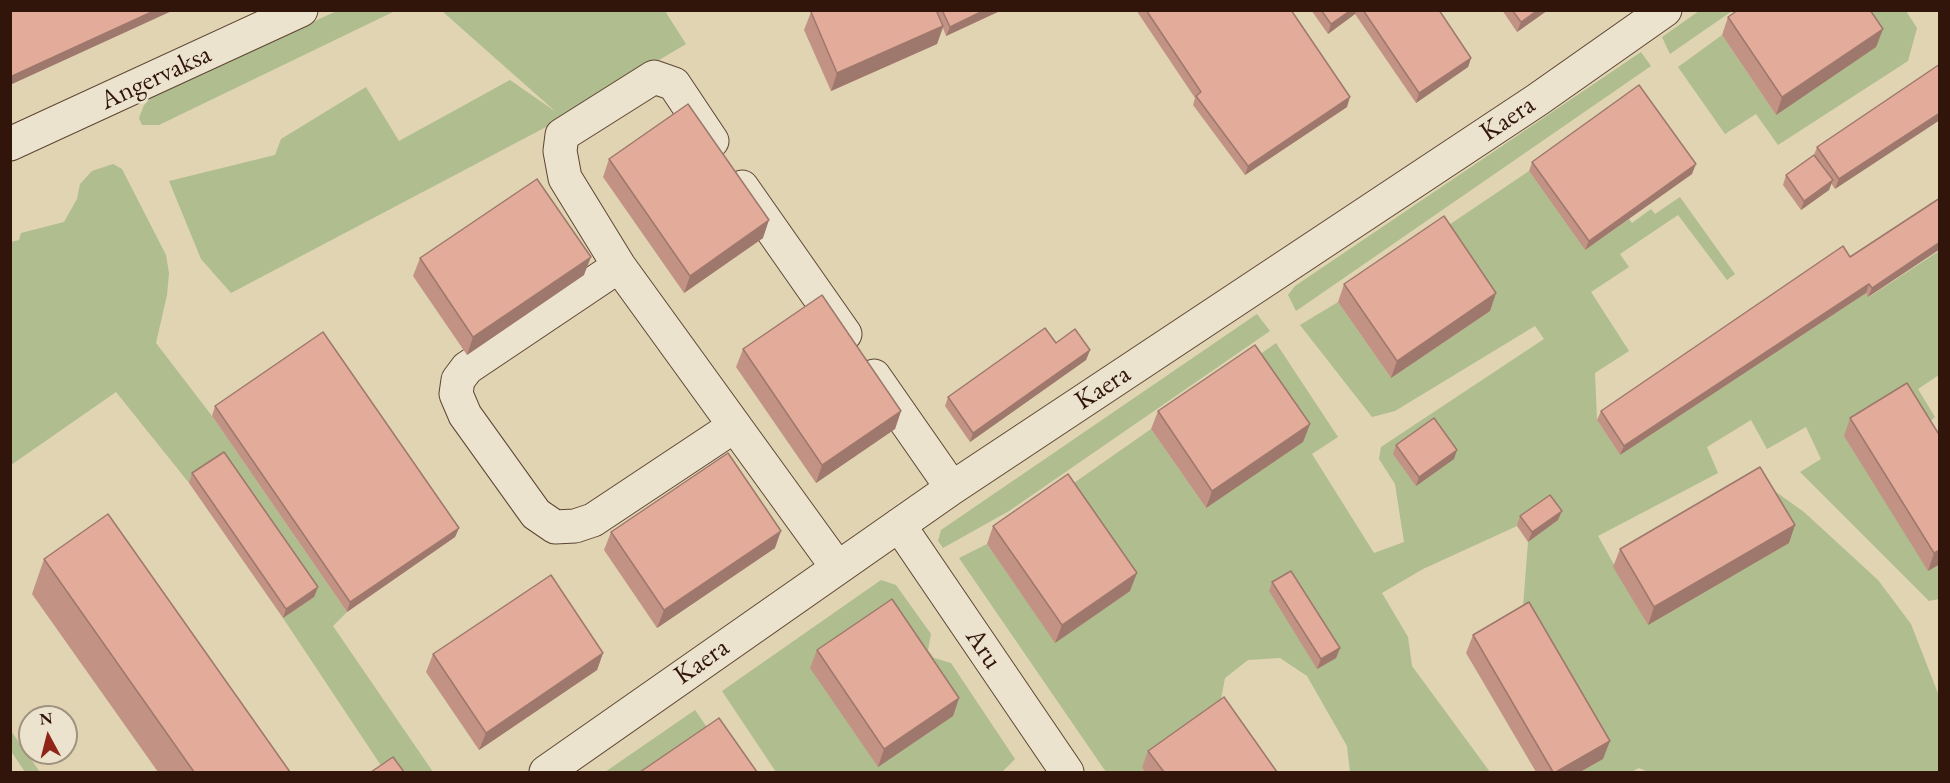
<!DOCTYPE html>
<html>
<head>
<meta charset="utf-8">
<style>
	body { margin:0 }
	#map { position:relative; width:1950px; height:783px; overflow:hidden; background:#e0d4b2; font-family:"EB Garamond",serif }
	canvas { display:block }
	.frame { position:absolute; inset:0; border:12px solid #31150a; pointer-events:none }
	.north { position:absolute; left:18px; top:705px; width:60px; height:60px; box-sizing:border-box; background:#ebe3cd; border:2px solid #a1917f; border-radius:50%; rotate:353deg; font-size:16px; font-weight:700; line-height:24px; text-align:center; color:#31150a }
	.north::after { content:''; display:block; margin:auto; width:21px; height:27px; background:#8f2418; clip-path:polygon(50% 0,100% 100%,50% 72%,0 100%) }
</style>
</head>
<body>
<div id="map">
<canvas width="1950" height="783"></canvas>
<div class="frame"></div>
<div class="north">N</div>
</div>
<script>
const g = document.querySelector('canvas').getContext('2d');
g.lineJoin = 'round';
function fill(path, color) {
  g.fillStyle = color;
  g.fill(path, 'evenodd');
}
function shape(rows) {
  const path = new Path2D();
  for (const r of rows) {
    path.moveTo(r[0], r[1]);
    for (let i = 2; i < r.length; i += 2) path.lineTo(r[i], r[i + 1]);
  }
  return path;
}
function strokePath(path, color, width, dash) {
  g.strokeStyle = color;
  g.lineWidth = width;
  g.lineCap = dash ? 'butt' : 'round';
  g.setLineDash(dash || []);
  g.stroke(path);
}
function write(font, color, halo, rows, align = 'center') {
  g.font = font + ' "EB Garamond",serif';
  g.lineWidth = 5;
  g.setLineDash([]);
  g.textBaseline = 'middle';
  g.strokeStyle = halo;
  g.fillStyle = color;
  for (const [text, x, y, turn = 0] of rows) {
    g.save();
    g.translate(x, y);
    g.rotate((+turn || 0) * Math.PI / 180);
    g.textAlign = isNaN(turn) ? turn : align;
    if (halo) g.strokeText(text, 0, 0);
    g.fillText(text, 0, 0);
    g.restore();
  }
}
fill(shape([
	[337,11,395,11,159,125,142,125,139,118,144,105,157,92],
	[442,11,665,11,686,44,548,126,231,293,201,259,169,181,275,155,281,139,366,87,399,141,510,80,556,112],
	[1699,11,1732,11,1670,54,1662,37],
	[1852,11,1906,11,1917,28,1908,61,1778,145,1756,114,1725,134,1678,67,1722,35,1776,115],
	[1641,52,1651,66,1296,311,1288,295,1295,286],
	[113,164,122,169,166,255,169,273,167,295,156,343,212,416,347,612,333,626,433,772,384,770,283,618,314,597,220,461,189,483,116,392,11,465,11,242,19,240,21,233,64,222,77,199,80,184,92,171],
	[1529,171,1585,250,1629,219,1632,223,1651,209,1655,214,1680,197,1735,274,1727,280,1678,215,1620,254,1629,267,1591,292,1629,351,1595,373,1597,420,1620,455,1866,293,1869,297,1939,251,1939,375,1918,389,1935,417,1919,431,1939,564,1939,599,1929,601,1800,472,1821,459,1806,427,1767,449,1751,420,1707,447,1718,473,1598,536,1648,625,1769,487,1804,512,1878,580,1911,624,1939,696,1939,772,1648,772,1639,768,1631,772,1580,772,1603,759,1522,620,1528,542,1558,520,1547,504,1517,526,1423,569,1382,593,1408,637,1412,666,1490,772,1350,772,1347,746,1307,676,1280,658,1248,660,1225,678,1218,715,1142,768,1145,772,1106,772,959,558,987,544,1055,642,1061,492,1151,429,1206,508,1249,362,1276,343,1338,437,1312,454,1374,553,1404,542,1395,484,1379,459,1381,447,1544,339,1535,326,1395,411,1372,417,1300,325,1338,302,1391,378,1490,311,1437,233],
	[1257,314,1270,331,1009,511,943,548,938,541,941,530],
	[881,580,896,585,931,634,928,650,934,658,951,663,1015,759,1002,772,776,772,722,691],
	[811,668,952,716,878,766],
	[695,710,713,736,660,772,605,772],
	[10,731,11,731,40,772,25,772,11,751]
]), '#afbd8f');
const street = shape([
	[712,141,674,84,654,77,562,135,560,151,565,178,619,266,837,567],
	[10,144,301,10],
	[742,187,845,334],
	[619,266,467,368,458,380,456,394,465,415,536,514,555,527,575,526,593,520,733,427],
	[874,376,952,488],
	[899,525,1067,772],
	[546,772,952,488,1537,100,1665,10]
]);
strokePath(street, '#5d4534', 35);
strokePath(street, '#ebe3cd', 33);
fill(shape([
	[814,10,1002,10,946,36,943,28,937,44,831,91,804,30,811,12],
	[1136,10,1291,10,1347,107,1245,175,1193,105,1195,98],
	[1311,10,1439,10,1471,58,1468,67,1416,103,1355,14,1328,34],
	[1502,10,1548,10,1517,32],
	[1728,17,1883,29,1876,47,1776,115,1722,35],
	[1940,64,1835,189,1831,183,1829,190,1801,210,1783,185,1786,175,1814,155,1817,147],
	[609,159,763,238,684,293,603,177],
	[1532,162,1692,174,1585,250,1529,171],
	[1940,198,1940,249,1868,297,1866,293,1620,455,1597,420,1601,411,1850,257],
	[420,258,584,275,467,355,413,276],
	[1344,284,1496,293,1490,311,1391,378,1338,302],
	[1056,343,1090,350,1086,360,970,442,945,406,948,397],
	[743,349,901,411,895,429,816,483,736,367],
	[1907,383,1940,564,1928,571,1844,436,1850,418],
	[215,406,459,528,455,537,347,612,212,416],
	[1158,411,1310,424,1303,442,1206,508,1151,429],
	[1396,445,1454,459,1416,486,1393,454],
	[192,473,318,587,314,597,283,618,189,483],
	[1520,516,1558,520,1528,542,1517,526],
	[993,526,1130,591,1055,643,987,544],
	[611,532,775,548,657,628,604,550],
	[1789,543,1648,625,1613,567,1620,549],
	[44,559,290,772,158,772,32,594],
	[1272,582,1340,648,1336,658,1317,669,1269,591],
	[1473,635,1603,759,1580,772,1536,772,1466,653],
	[817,650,959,698,953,716,878,767,810,668],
	[603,653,597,670,479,750,426,672,433,654],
	[1148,751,1277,772,1145,772,1142,768]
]), '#c29384');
fill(shape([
	[156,10,174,10,10,85,10,77],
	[985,10,1002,10,946,36,950,27],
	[1351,10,1357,10,1355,14,1328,34,1331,24],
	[1538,10,1548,10,1517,32,1521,22],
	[943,26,937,44,831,91,837,73],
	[1883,29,1876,47,1776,115,1782,97],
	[1471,58,1468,67,1416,103,1419,93],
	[1350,97,1347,107,1245,175,1248,166],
	[1940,113,1940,120,1835,189,1839,179],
	[1696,164,1692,174,1585,250,1589,241],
	[1833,180,1829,190,1801,210,1804,201],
	[769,220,763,238,684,293,690,276],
	[1940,242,1940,249,1868,297,1872,288],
	[591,257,584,275,467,355,473,337],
	[1869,284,1866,293,1620,455,1624,446],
	[1496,293,1490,311,1391,378,1397,361],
	[1090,350,1086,360,970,442,973,433],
	[901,411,895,429,816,483,822,465],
	[1310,424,1303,442,1206,508,1212,491],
	[1457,450,1454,459,1416,486,1419,477],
	[1562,511,1558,520,1528,542,1532,532],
	[1795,525,1789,543,1648,625,1654,607],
	[459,528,455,537,347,612,350,602],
	[781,531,775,548,657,628,664,610],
	[1940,550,1940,564,1928,571,1934,553],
	[1137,573,1130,591,1055,643,1062,625],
	[318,587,314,597,283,618,286,609],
	[1340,648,1336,658,1317,669,1321,659],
	[603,653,597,670,479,750,486,733],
	[959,698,953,716,878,767,884,749],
	[1610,741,1603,759,1580,772,1556,772]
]), '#9e786c');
const building = shape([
	[10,10,156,10,10,77,10,10],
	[814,10,936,10,943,26,837,73,811,12,814,10],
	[942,10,985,10,950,27,942,10],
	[1146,10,1291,10,1350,97,1248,166,1196,96,1201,92,1146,10],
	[1321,10,1351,10,1331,24,1321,10],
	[1363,10,1439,10,1471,58,1419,93,1363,10],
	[1512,10,1538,10,1521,22,1512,10],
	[1738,10,1870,10,1883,29,1782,97,1728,17,1738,10],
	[1940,64,1940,113,1839,179,1817,147,1940,64],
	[1639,85,1696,164,1589,241,1532,162,1639,85],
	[688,104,769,220,690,276,609,159,688,104],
	[1814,155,1833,180,1804,201,1786,175,1814,155],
	[537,179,591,257,473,337,420,258,537,179],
	[1940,198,1940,242,1872,288,1869,284,1624,446,1601,411,1843,246,1850,257,1940,198],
	[1444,216,1496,293,1397,361,1344,284,1444,216],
	[822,295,901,411,822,465,743,349,822,295],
	[1045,328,1056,343,1075,329,1090,350,973,433,948,397,1045,328],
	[323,332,459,528,350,602,215,406,323,332],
	[1255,345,1310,424,1212,491,1158,411,1255,345],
	[1907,383,1940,436,1940,550,1934,553,1850,418,1907,383],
	[1434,418,1457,450,1419,477,1396,445,1434,418],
	[224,452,318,587,286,609,192,473,224,452],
	[728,453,781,531,664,610,611,532,728,453],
	[1760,467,1795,525,1654,607,1620,549,1760,467],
	[1068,474,1137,573,1062,625,993,526,1068,474],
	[1550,495,1562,511,1532,532,1520,516,1550,495],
	[108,514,290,772,194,772,44,559,108,514],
	[1291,571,1340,648,1321,659,1272,582,1291,571],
	[551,575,603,653,486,733,433,654,551,575],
	[892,599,959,698,884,749,817,650,892,599],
	[1529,602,1610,741,1556,772,1553,772,1473,635,1529,602],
	[1224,697,1277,772,1164,772,1148,751,1224,697],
	[719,718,757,772,640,772,719,718],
	[393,757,404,772,371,772,393,757]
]);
fill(building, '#e2ab9a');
strokePath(building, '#9e786c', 1.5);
write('27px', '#31150a', '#ebe3cd', [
	["Angervaksa",156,78,-25],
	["Kaera",1508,119,-34],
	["Kaera",1103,388,-33],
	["Aru",983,649,56],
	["Kaera",702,662,-35]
]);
</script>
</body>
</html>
